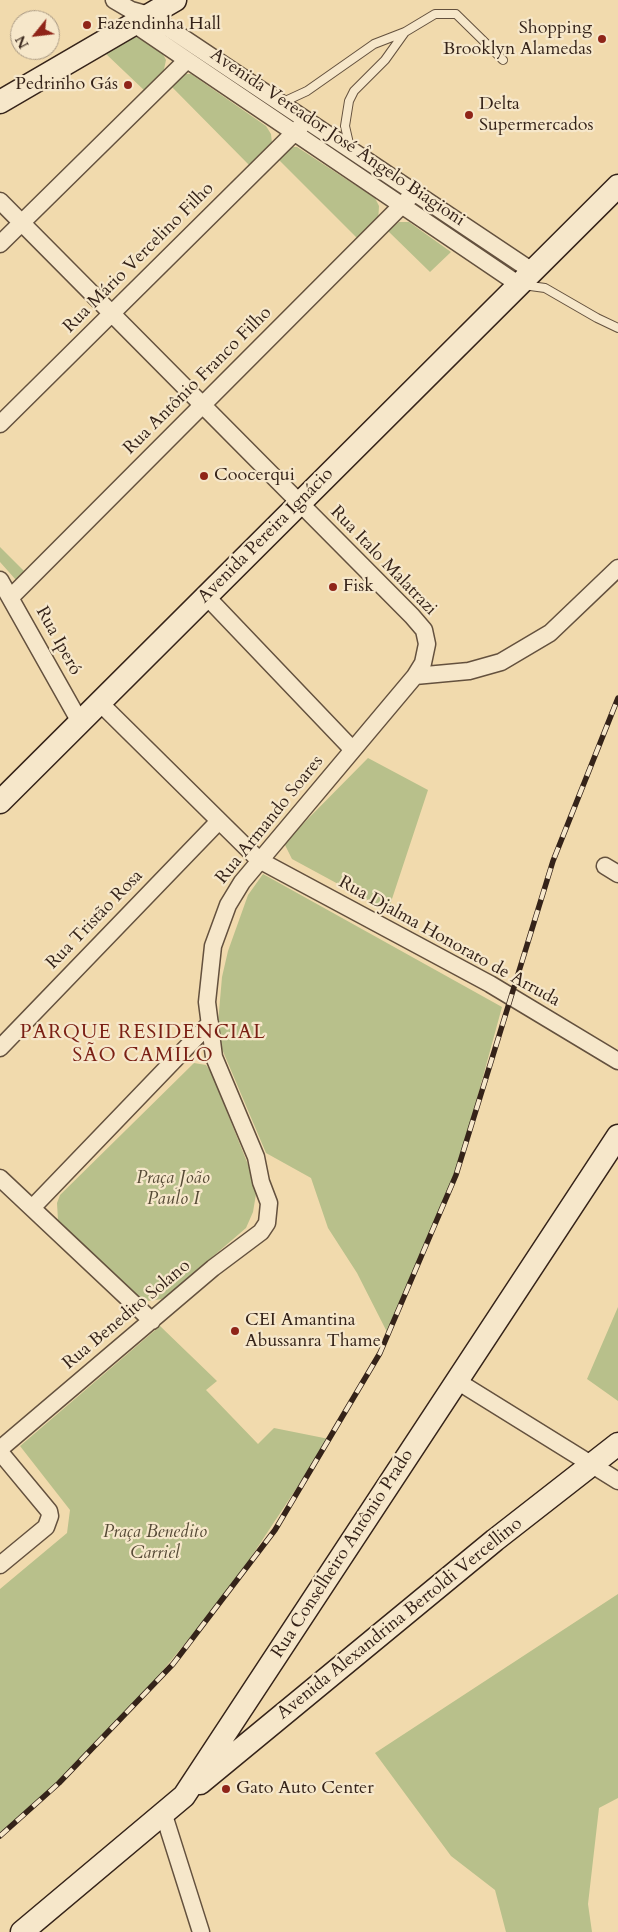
<!DOCTYPE html>
<html>
<head>
<meta charset="utf-8">
<style>
	body { margin:0 }
	#map { position:relative; width:618px; height:1932px; overflow:hidden; background:#f1daad; font-family:Cardo,serif }
	canvas { display:block }
	.north { position:absolute; left:10px; top:10px; width:50px; height:50px; box-sizing:border-box; background:#f6e7ca; border:1px solid #a99983; border-radius:50%; rotate:241deg; font-size:14px; font-weight:700; line-height:20px; text-align:center; color:#352319 }
	.north::after { content:''; display:block; margin:auto; width:18px; height:22px; background:#8f2418; clip-path:polygon(50% 0,100% 100%,50% 72%,0 100%) }
</style>
</head>
<body>
<div id="map">
<canvas width="618" height="1932"></canvas>
<div class="north">N</div>
</div>
<script>
const g = document.querySelector('canvas').getContext('2d');
g.lineJoin = 'round';
function fill(path, color) {
  g.fillStyle = color;
  g.fill(path, 'evenodd');
}
function shape(rows) {
  const path = new Path2D();
  for (const r of rows) {
    path.moveTo(r[0], r[1]);
    for (let i = 2; i < r.length; i += 2) path.lineTo(r[i], r[i + 1]);
  }
  return path;
}
function strokePath(path, color, width, dash) {
  g.strokeStyle = color;
  g.lineWidth = width;
  g.lineCap = dash ? 'butt' : 'round';
  g.setLineDash(dash || []);
  g.stroke(path);
}
function write(font, color, halo, rows, align = 'center') {
  g.font = font + ' Cardo,serif';
  g.lineWidth = 4.5;
  g.setLineDash([]);
  g.textBaseline = 'middle';
  g.strokeStyle = halo;
  g.fillStyle = color;
  for (const [text, x, y, turn = 0] of rows) {
    g.save();
    g.translate(x, y);
    g.rotate((+turn || 0) * Math.PI / 180);
    g.textAlign = isNaN(turn) ? turn : align;
    if (halo) g.strokeText(text, 0, 0);
    g.fillText(text, 0, 0);
    g.restore();
  }
}
fill(shape([
	[137,37,163,54,166,60,163,74,146,92,105,53,128,39],
	[183,74,191,74,266,126,271,134,272,143,251,167,170,85],
	[290,147,297,147,375,198,379,206,378,222,359,240,277,158],
	[399,222,409,222,451,252,430,272,388,231],
	[0,547,24,571,16,580,0,562],
	[368,758,428,790,388,911,292,859,285,845,288,839],
	[263,874,502,1007,457,1172,388,1334,357,1273,328,1228,311,1178,266,1153,222,1049,218,1023,222,977,228,951,248,895],
	[194,1063,206,1065,211,1072,253,1177,256,1194,253,1212,246,1228,168,1295,162,1299,148,1301,135,1294,58,1220,57,1203,60,1195],
	[618,1307,618,1401,587,1379],
	[160,1326,217,1381,206,1390,258,1444,274,1428,329,1439,232,1586,142,1696,43,1797,0,1836,0,1589,67,1533,70,1510,20,1446],
	[618,1594,618,1798,599,1808,588,1904,592,1932,506,1932,495,1890,451,1856,375,1753]
]), '#b8c08b');
const lane = shape([
	[281,103,307,91,374,44,405,32,435,14,456,14,503,60],
	[350,148,345,126,349,101,354,91,385,60,405,32],
	[523,285,545,288,597,318,618,328]
]);
const street = shape([
	[114,0,131,10,149,15,532,271],
	[134,24,518,284],
	[0,201,412,616,424,630,427,644,423,663,415,676,242,882,228,905,213,946,207,1002,214,1057,256,1157,261,1182,269,1203,267,1223,261,1232,213,1268,0,1449],
	[0,244,187,60],
	[0,424,301,126],
	[0,580,80,722],
	[206,596,353,750],
	[11,597,414,193],
	[415,676,469,671,501,662,550,633,618,568],
	[99,702,259,860,490,984,618,1061],
	[605,866,618,874],
	[0,1048,219,821],
	[0,1178,152,1321],
	[32,1208,210,1023],
	[457,1381,618,1481],
	[0,1452,49,1511,50,1516,46,1527,0,1565],
	[163,1812,201,1932]
]);
const secondary = shape([
	[0,102,175,0],
	[0,802,618,186],
	[200,1783,495,1540,618,1444],
	[22,1932,184,1796,618,1136]
]);
strokePath(lane, '#64513e', 10);
strokePath(street, '#64513e', 19);
strokePath(secondary, '#352319', 25);
strokePath(lane, '#f6e7ca', 8);
strokePath(street, '#f6e7ca', 16);
strokePath(secondary, '#f6e7ca', 22);
const rail = shape([
	[0,1836,59,1783,173,1664,275,1530,380,1353,456,1175,553,861,618,698]
]);
strokePath(rail, '#352319', 5.5);
strokePath(rail, '#f6e7ca', 4, [11]);
for (const [x, y, r, color] of [
	[87,25,5,"#8f2418"],
	[602,39,5,"#8f2418"],
	[128,85,5,"#8f2418"],
	[469,115,5,"#8f2418"],
	[204,476,5,"#8f2418"],
	[333,587,5,"#8f2418"],
	[235,1331,5,"#8f2418"],
	[226,1789,5,"#8f2418"]
]) {
  const dot = new Path2D();
  dot.arc(x, y, r, 0, 2 * Math.PI);
  g.fillStyle = color;
  g.fill(dot);
  strokePath(dot, '#f6e7ca', 2);
}
write('18px', '#352319', '#f6e7ca', [
	["Fazendinha Hall",97,25],
	["Shopping",592,29,"right"],
	["Brooklyn Alamedas",592,50,"right"],
	["Pedrinho Gás",118,85,"right"],
	["Delta",479,105],
	["Supermercados",479,126],
	["Coocerqui",214,476],
	["Fisk",343,587],
	["CEI Amantina",245,1321],
	["Abussanra Thame",245,1342],
	["Gato Auto Center",236,1789]
], 'left');
write('18px', '#352319', '#f6e7ca', [
	["Avenida Vereador José Ângelo Biagioni",337,138,34],
	["Rua Mário Vercelino Filho",139,258,-45],
	["Rua Antônio Franco Filho",198,381,-45],
	["Avenida Pereira Ignácio",266,536,-45],
	["Rua Italo Malatrazi",383,561,46],
	["Rua Iperó",58,641,61],
	["Rua Armando Soares",270,820,-51],
	["Rua Tristão Rosa",95,920,-46],
	["Rua Djalma Honorato de Arruda",449,942,29],
	["Rua Benedito Solano",127,1315,-40],
	["Rua Conselheiro Antônio Prado",343,1554,-57],
	["Avenida Alexandrina Bertoldi Vercellino",400,1619,-39]
]);
write('italic 18px', '#564a36', '#f6e7ca', [
	["Praça João",173,1179],
	["Paulo I",173,1200],
	["Praça Benedito",155,1533],
	["Carriel",155,1554]
]);
g.letterSpacing = '1px';
write('20px', '#7a1f14', '#f6e7ca', [
	["PARQUE RESIDENCIAL",143,1033],
	["SÃO CAMILO",143,1056]
]);
g.letterSpacing = '0px';
</script>
</body>
</html>
